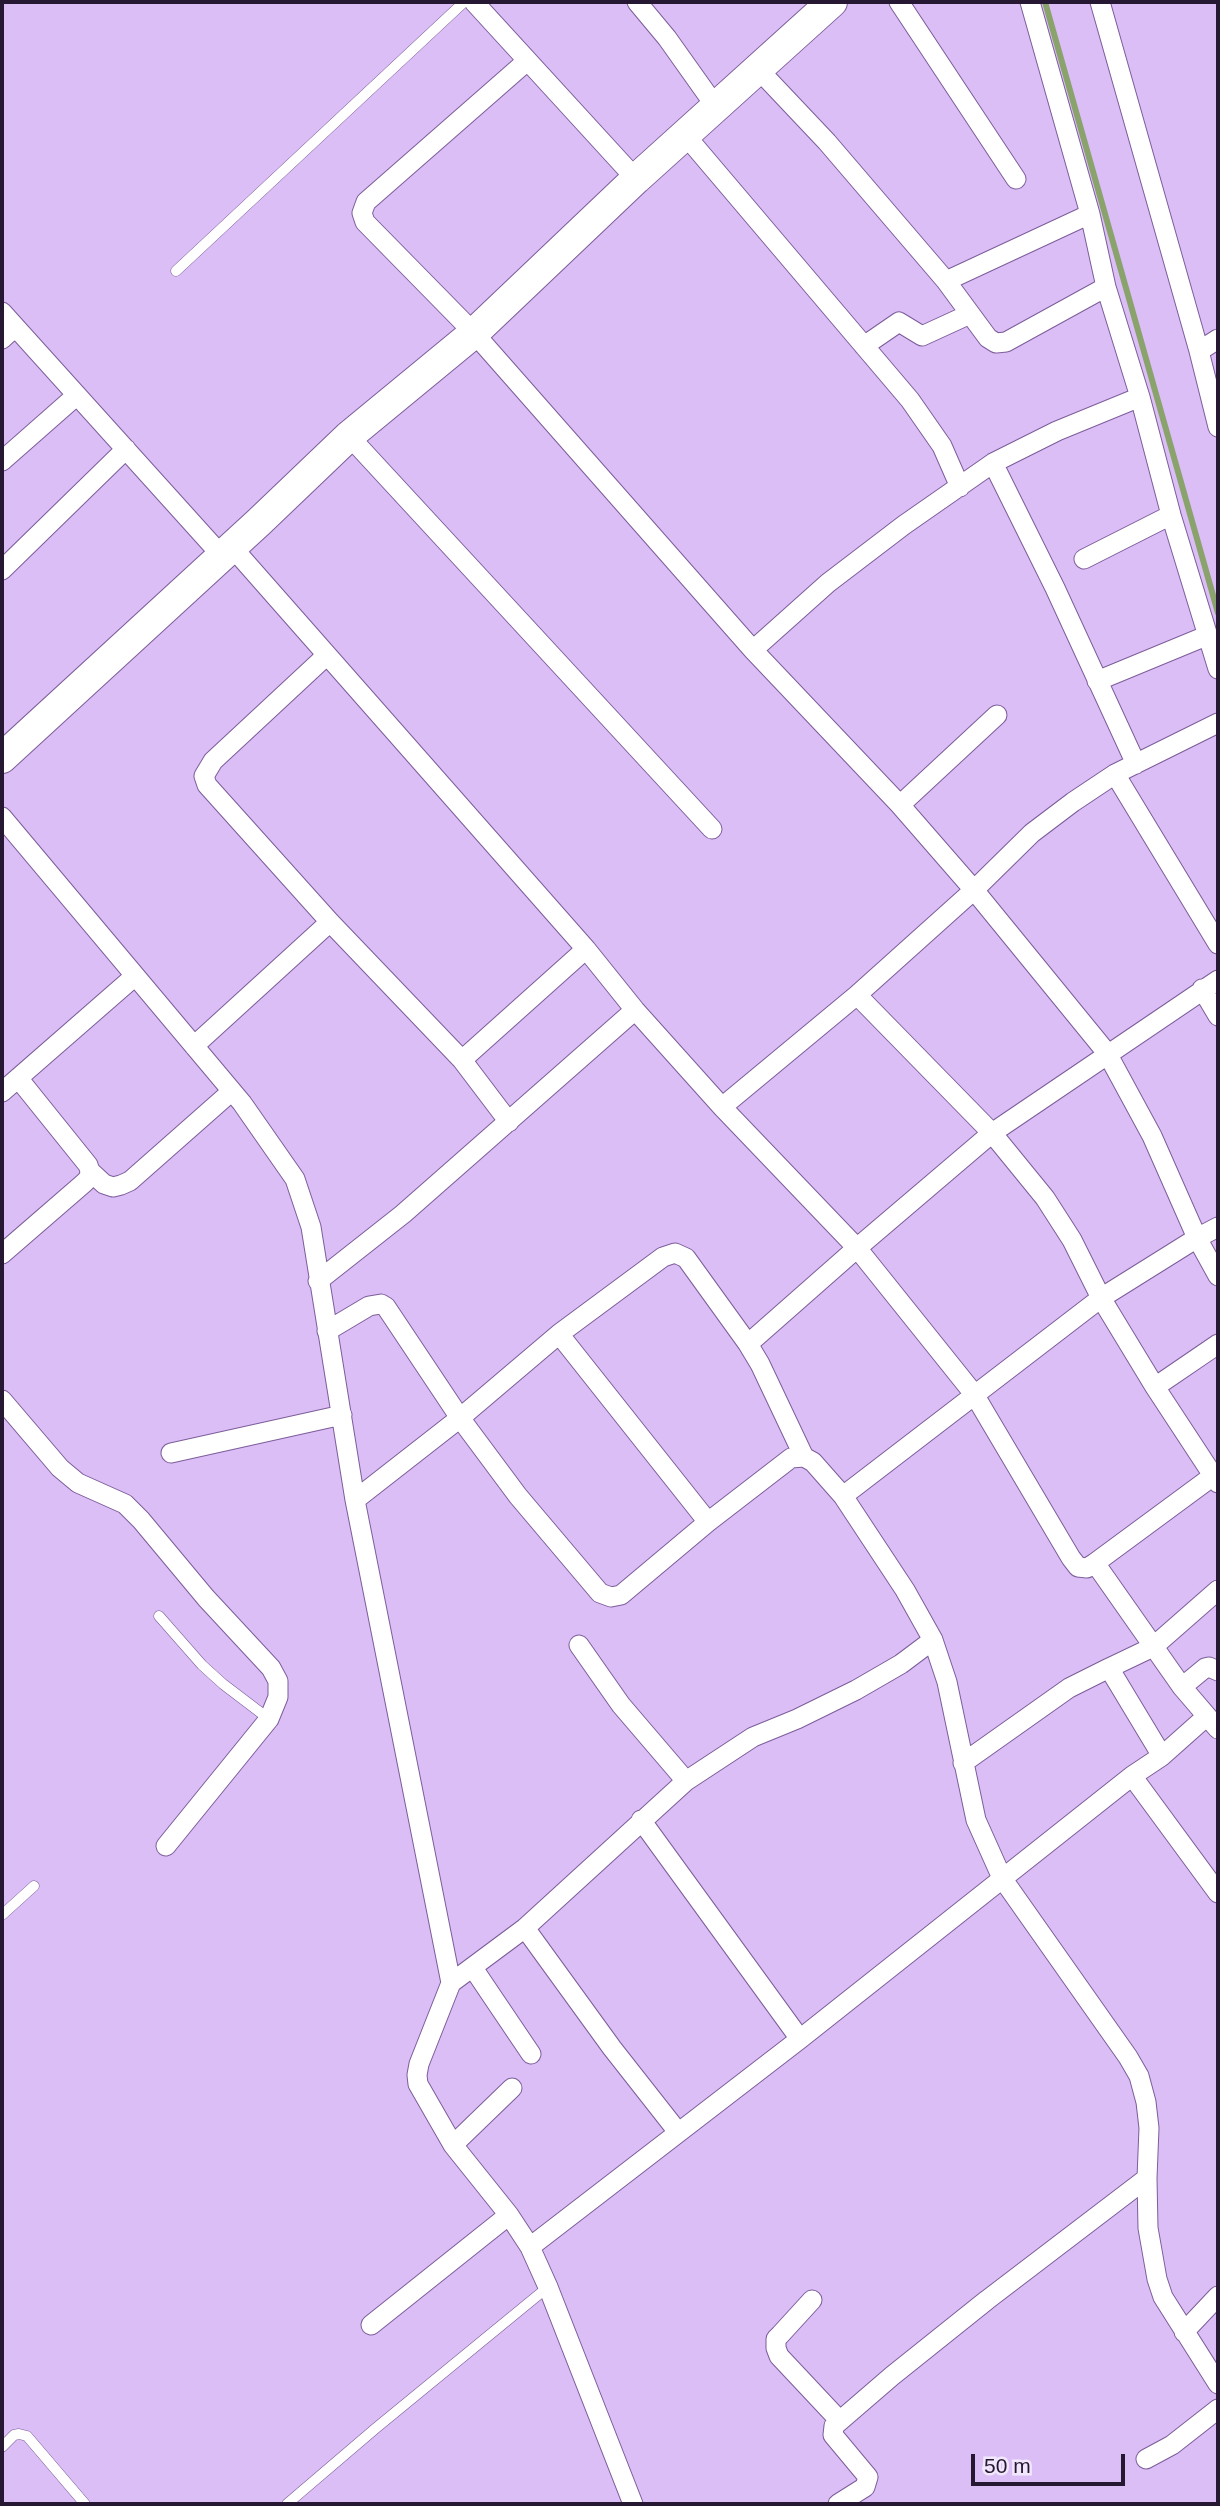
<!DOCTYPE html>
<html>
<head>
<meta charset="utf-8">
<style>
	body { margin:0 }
	#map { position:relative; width:1220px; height:2506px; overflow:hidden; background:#dabef5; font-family:Arial,sans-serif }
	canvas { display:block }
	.frame { position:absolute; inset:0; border:4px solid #261832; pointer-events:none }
	.scale { position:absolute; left:971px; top:2454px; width:154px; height:32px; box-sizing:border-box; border:4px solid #261832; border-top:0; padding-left:9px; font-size:21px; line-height:24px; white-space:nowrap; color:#261832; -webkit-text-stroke:5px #f2e8fd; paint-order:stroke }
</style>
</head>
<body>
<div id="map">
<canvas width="1220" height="2506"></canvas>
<div class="frame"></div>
<div class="scale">50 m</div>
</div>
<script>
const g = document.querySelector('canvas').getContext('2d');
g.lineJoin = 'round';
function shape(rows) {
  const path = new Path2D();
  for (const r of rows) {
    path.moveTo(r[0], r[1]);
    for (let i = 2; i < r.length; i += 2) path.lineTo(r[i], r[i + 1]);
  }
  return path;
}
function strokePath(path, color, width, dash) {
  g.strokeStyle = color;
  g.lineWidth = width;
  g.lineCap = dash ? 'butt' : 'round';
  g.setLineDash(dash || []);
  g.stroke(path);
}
strokePath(shape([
	[1045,2,1218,613]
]), '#8aa26b', 6);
const lane = shape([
	[176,271,464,2],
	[159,1616,202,1665,223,1684,269,1719],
	[2,1915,34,1886],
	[2,2447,14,2435,19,2434,27,2436,85,2504],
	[287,2504,376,2428,548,2287]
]);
const street = shape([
	[474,2,636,179],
	[637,2,667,38,716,107],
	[899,2,1016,179],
	[1030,2,1090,214,1106,287,1140,397,1171,515,1218,669],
	[1100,2,1199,351,1218,427],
	[527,61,366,202,362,213,365,222,474,333,753,650,900,805,974,890,1107,1053,1152,1136,1197,1238,1218,1276],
	[758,69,827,142,946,281,988,338,996,343,1006,342,1106,287],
	[686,136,910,400,942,446,960,487],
	[946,281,1090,214],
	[2,312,222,556],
	[2,339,15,327],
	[864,346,899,322,922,336,970,314],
	[1199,351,1218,339],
	[349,436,712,829],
	[2,461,77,395],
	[993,463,1055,588,1136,764],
	[232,547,586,949,635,1010,722,1107,857,1248,974,1394,1071,1558,1078,1567,1087,1568,1095,1563],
	[1084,559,1171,515],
	[2,570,126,449],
	[753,650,828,583,904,525,993,463,1057,431,1140,397],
	[327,655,213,761,204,776,207,785,330,922,462,1060,509,1122],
	[1097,681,1206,636],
	[1115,774,1218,944],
	[900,805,997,715],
	[2,817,242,1103,295,1179,311,1227,355,1500,451,1983,419,2064,417,2075,418,2084,453,2145,509,2215,530,2247,548,2287,633,2504],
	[1202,989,1218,1016],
	[857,995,992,1133,1045,1198,1072,1240,1101,1298,1155,1387,1218,1483],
	[194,1046,330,922],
	[462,1060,586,949],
	[2,1092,135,976],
	[722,1107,857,995,974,890,1032,833,1073,802,1115,774,1218,723],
	[90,1171,104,1184,113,1187,121,1185,130,1181,232,1091],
	[1218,1227,1197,1238,1101,1298,843,1496,905,1590,933,1640,947,1682,976,1820,1002,1878,1128,2057,1139,2076,1146,2102,1149,2128,1147,2178,1148,2228,1157,2279,1163,2297,1218,2384],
	[2,1254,84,1183,89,1178,90,1171,88,1165,18,1078],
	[318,1281,403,1214,635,1010],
	[327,1331,369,1306,381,1304,386,1307,460,1418,518,1496,600,1593,611,1597,621,1595,708,1522,791,1458,804,1457,813,1462,843,1496],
	[559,1334,708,1522],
	[748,1344,857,1248,992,1133,1218,980],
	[1155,1387,1218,1344],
	[2,1400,60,1468,78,1483,125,1504,141,1520,206,1598,271,1668,278,1681,278,1697,269,1719,166,1846],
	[171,1453,342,1415],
	[1213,1476,1095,1563,1182,1687,1218,1729],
	[355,1500,460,1418,559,1334,663,1257,675,1253,686,1258,748,1344,760,1364,804,1457],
	[579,1645,621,1705,686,1781],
	[1182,1687,1205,1668,1209,1667,1218,1671],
	[1162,1756,1109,1668,1153,1647,1218,1590],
	[963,1763,1069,1688,1109,1668],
	[1132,1776,1218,1893],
	[641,1820,800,2039],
	[525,1928,612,2048,678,2132],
	[473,1968,531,2054],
	[451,1983,525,1928,686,1781,753,1737,797,1719,856,1690,901,1664,933,1640],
	[453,2145,512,2088],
	[530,2247,800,2039,1132,1776,1162,1756,1207,1716],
	[812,2300,780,2335,776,2339,776,2348,779,2356,840,2421],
	[371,2325,509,2215],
	[1184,2332,1218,2296],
	[1146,2459,1172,2445,1218,2409],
	[838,2504,865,2487,868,2477,833,2435,834,2426,892,2376,987,2300,1147,2178]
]);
const primary = shape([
	[2,758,259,522,349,436,474,333,636,179,832,2]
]);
strokePath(lane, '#7d5d9a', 11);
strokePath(street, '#7d5d9a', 21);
strokePath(primary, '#7d5d9a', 32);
strokePath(lane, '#fff', 10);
strokePath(street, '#fff', 19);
strokePath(primary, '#fff', 30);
</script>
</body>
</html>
